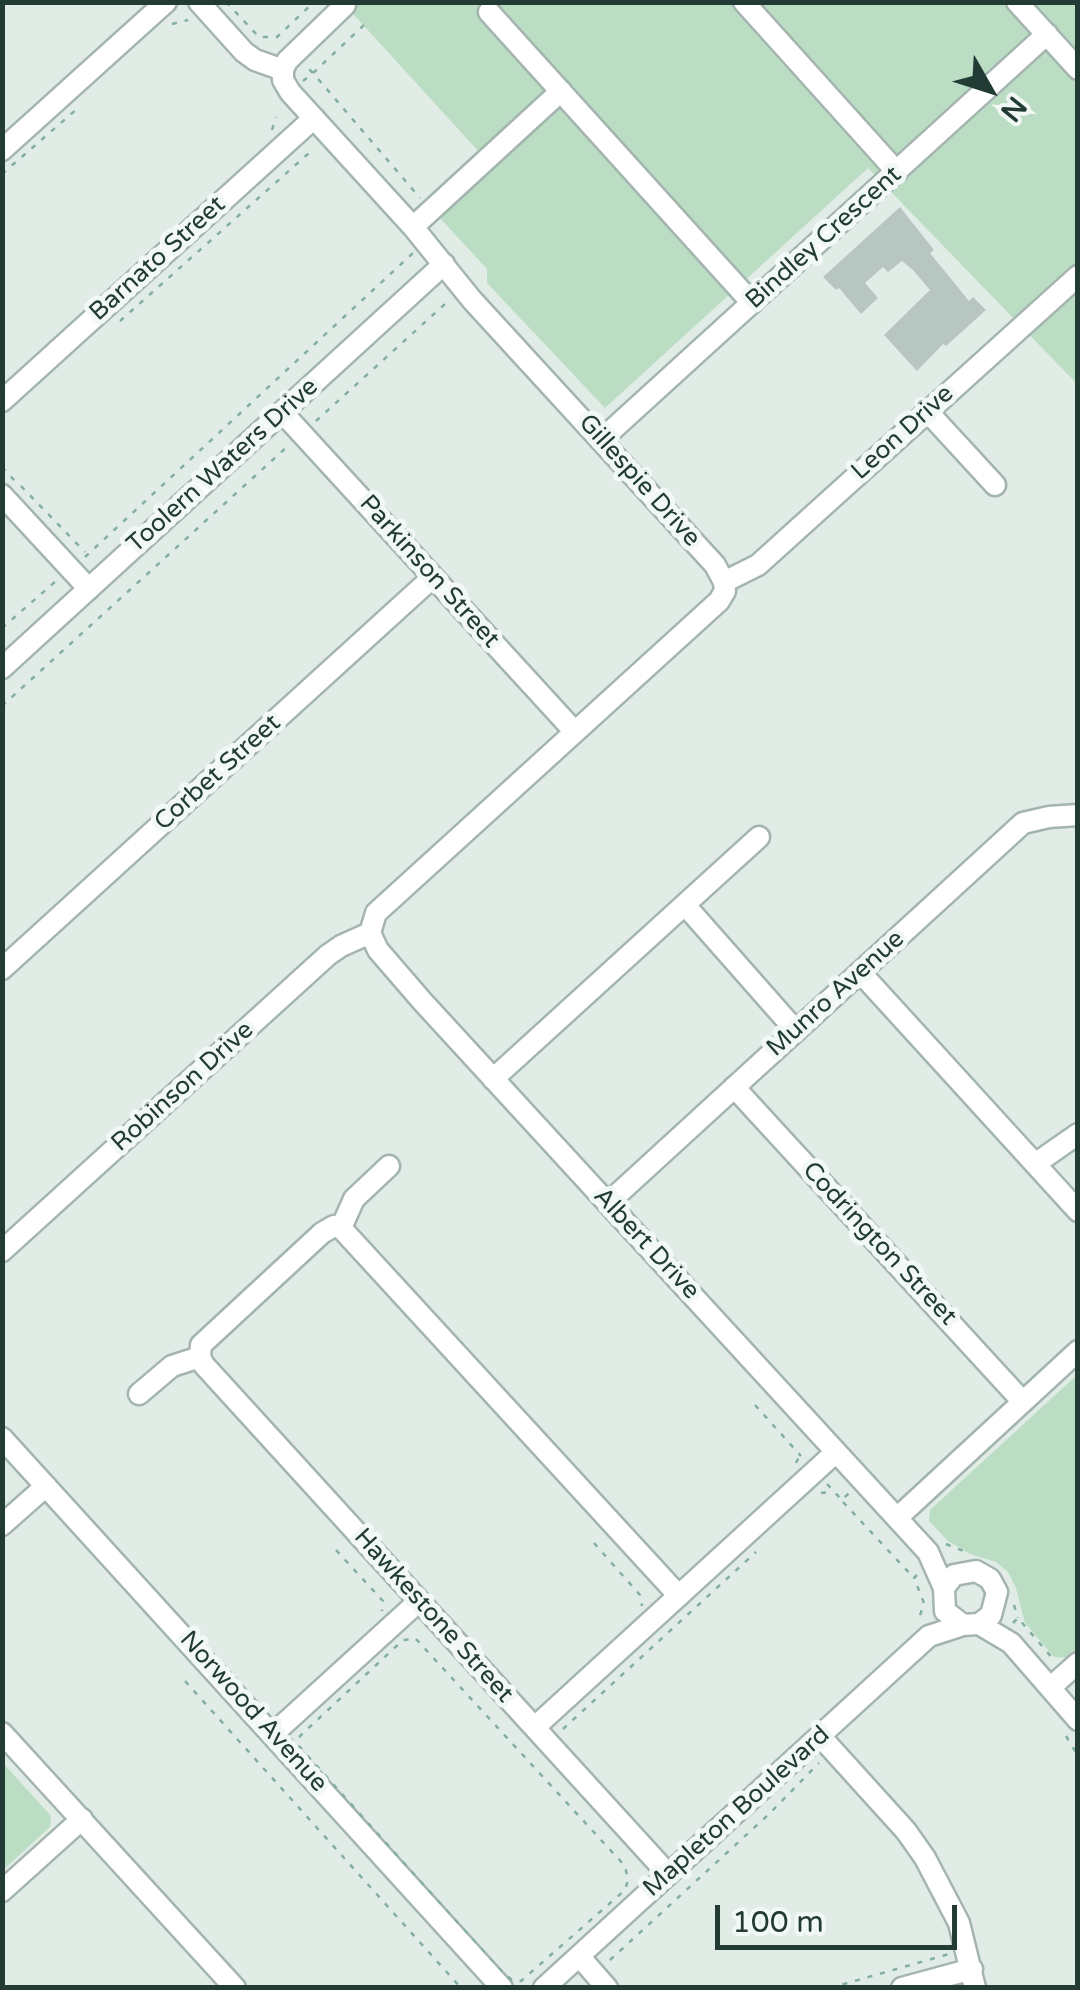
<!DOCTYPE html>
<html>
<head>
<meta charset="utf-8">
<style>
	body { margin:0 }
	#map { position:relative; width:1080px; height:1990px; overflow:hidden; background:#e1ece7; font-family:"Varela Round",sans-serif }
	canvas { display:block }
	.frame { position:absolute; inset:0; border:5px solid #223c35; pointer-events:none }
	.north { position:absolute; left:940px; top:40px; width:100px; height:100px; -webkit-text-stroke:8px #f2f8f5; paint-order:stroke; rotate:129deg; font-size:28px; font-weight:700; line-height:40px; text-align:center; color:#223c35 }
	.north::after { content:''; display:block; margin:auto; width:35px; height:45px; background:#223c35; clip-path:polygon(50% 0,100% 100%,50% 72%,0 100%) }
	.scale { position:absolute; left:715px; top:1905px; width:242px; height:45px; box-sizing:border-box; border:5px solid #223c35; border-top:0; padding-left:12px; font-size:30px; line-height:35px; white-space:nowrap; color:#223c35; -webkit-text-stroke:8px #f2f8f5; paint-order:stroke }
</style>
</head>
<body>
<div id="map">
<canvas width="1080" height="1990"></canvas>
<div class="frame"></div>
<div class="north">N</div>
<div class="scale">100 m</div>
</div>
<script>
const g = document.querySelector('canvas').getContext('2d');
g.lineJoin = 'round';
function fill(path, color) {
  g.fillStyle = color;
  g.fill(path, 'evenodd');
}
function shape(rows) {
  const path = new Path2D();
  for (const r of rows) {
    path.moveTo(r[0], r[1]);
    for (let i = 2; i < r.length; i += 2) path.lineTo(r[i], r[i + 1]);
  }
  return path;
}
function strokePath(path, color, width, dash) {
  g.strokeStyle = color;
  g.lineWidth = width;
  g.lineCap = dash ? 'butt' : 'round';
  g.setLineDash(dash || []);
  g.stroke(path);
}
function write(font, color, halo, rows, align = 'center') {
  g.font = font + ' "Varela Round",sans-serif';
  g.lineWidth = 10;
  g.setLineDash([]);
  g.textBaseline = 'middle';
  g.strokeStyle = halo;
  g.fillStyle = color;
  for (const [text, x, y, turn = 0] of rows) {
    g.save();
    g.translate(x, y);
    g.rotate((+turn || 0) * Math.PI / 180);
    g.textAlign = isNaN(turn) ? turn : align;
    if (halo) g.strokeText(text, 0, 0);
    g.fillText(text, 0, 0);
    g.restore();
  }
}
fill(shape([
	[343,3,1077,3,1077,384,868,168,605,408,487,283,487,269,438,216,492,166],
	[1077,1375,1077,1651,1070,1658,1054,1657,1025,1623,1016,1588,1008,1572,996,1562,970,1554,948,1541,929,1521,930,1510],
	[3,1763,51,1816,50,1827,3,1870]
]), '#baddc3');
fill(shape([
	[900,207,934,250,930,253,969,301,973,297,986,310,946,346,943,344,917,371,884,335,930,290,913,270,902,261,888,272,883,267,865,283,878,298,861,314,839,288,836,290,823,277]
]), '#b7c6c0');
const minor = shape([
	[199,2,244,52,255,60,283,70],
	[744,2,897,172],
	[1017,2,1078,69],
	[345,5,287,61,283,70,283,80,290,92,413,227,472,300,715,565,724,582,725,591,719,601,376,913,370,933],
	[489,12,752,303],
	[2,150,166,2],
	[413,227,561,91],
	[2,401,314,118],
	[927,411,995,485],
	[282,412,575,732],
	[601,440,1047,34],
	[2,495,89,589],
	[724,582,758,565,1078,276],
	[2,668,444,264],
	[685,905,796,1031],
	[370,933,378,950,422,1001,928,1552,944,1588],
	[2,969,433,577],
	[860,972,1078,1211],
	[493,1079,759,837],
	[734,1087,1023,1402],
	[1035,1164,1078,1134],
	[608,1203,1023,823,1049,817,1078,815],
	[341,1228,354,1199,389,1166],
	[2,1251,328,955,341,946,370,933],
	[139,1394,172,1366,200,1357],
	[2,1438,502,1988],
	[897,1518,1078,1351],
	[2,1525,46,1486],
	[979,1624,1011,1643,1078,1720],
	[1051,1687,1078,1663],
	[535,1727,836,1452],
	[2,1733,235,1988],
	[273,1734,419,1601],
	[820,1736,906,1831,925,1858,959,1923,975,1988],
	[668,1874,204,1365,200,1357,201,1345,322,1233,334,1226,341,1228,679,1596],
	[2,1891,82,1819],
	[579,1956,607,1988],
	[544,1988,929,1636,963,1625,979,1624,991,1615,997,1592,990,1579,976,1571,954,1575,944,1588,945,1611,963,1625],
	[902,1988,972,1969]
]);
strokePath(minor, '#a4b4ae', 25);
strokePath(shape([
	[226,2,259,37,277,37,314,2],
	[172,24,188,20],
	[364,25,313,73,420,198],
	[303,81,313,73,306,66],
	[272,130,276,117],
	[2,174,77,109],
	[120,321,309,153],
	[316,421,445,304],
	[2,467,15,481],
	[21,486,85,552],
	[85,557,413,253],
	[2,628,56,581],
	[2,706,288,446],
	[755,1405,801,1456],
	[796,1463,800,1455],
	[827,1484,842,1500,849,1493],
	[821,1493,834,1492],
	[843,1502,913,1577],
	[594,1543,640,1595,642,1606],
	[946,1544,966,1552],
	[336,1550,383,1601,382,1611],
	[917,1575,914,1578,924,1603,918,1622],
	[1014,1605,1018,1618],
	[1013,1623,1018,1618,1054,1660],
	[416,1639,625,1866,628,1880,625,1890,521,1981,513,1981,499,1969,299,1746,300,1736,403,1640,416,1639],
	[185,1681,461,1988],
	[563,1729,756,1552],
	[1066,1736,1078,1756],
	[610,1960,768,1815,819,1763],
	[830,1988,949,1954]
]), '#82afa0', 2.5, [5, 8]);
strokePath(minor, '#fff', 20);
write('25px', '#223c35', '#f2f8f5', [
	["Bindley Crescent",824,238,-42],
	["Barnato Street",158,259,-42],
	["Leon Drive",903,433,-42],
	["Toolern Waters Drive",223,466,-42],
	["Gillespie Drive",639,481,48],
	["Parkinson Street",429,572,48],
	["Corbet Street",218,773,-42],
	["Munro Avenue",836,994,-42],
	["Robinson Drive",183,1087,-42],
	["Albert Drive",646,1244,47],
	["Codrington Street",879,1244,47],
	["Hawkestone Street",433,1616,48],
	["Norwood Avenue",253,1712,48],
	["Mapleton Boulevard",737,1812,-42]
]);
</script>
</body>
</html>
